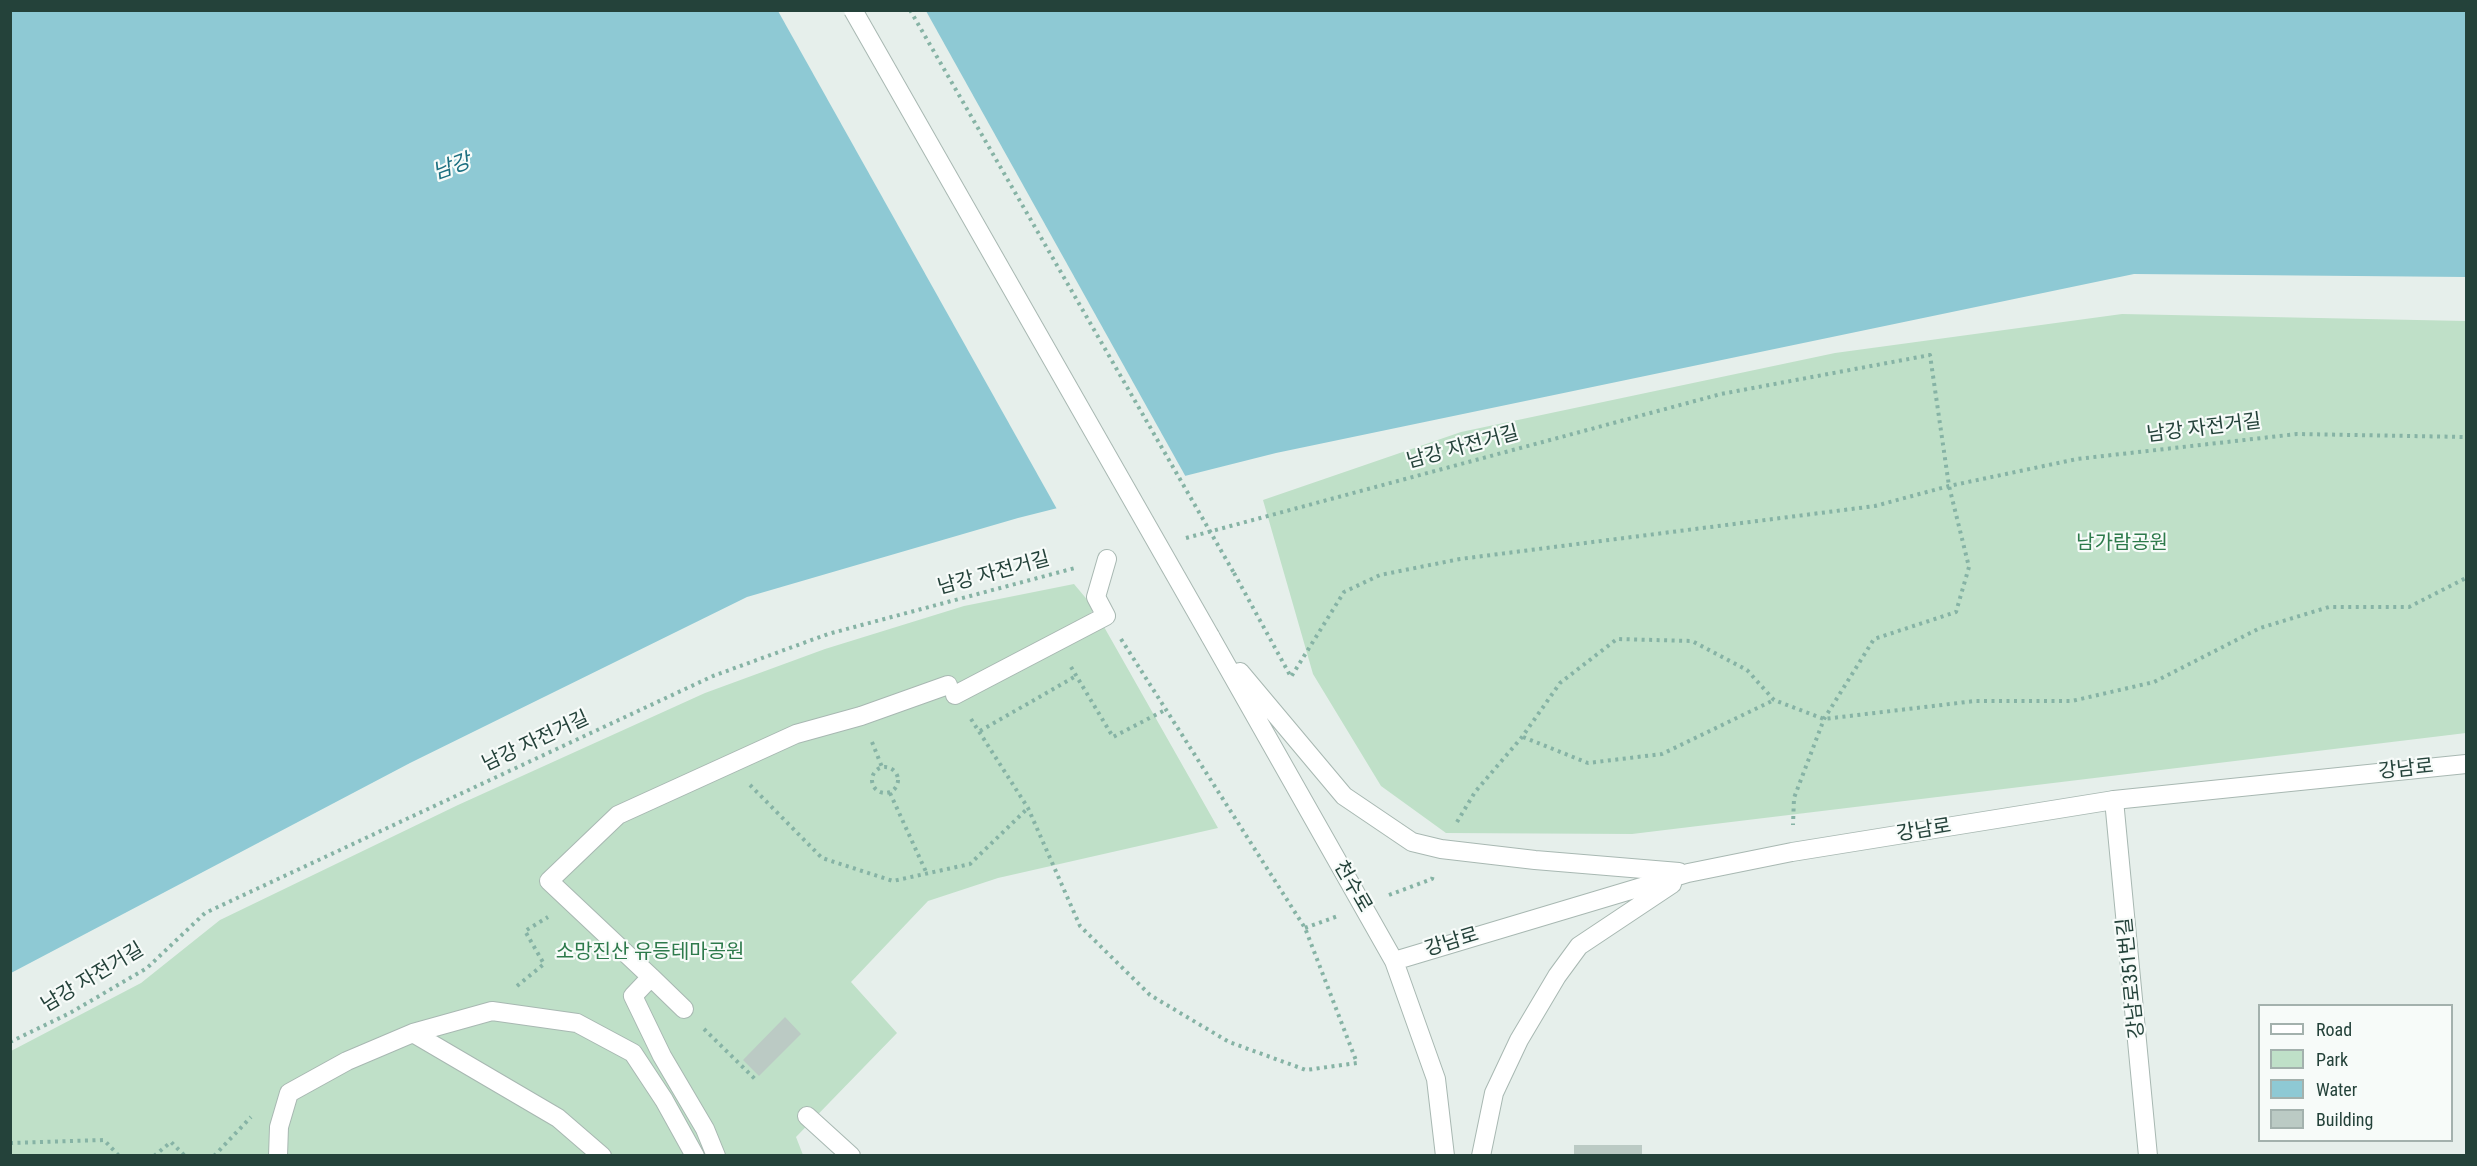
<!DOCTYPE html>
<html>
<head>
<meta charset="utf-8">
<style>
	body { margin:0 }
	#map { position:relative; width:2477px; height:1166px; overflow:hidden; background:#e6efeb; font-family:"Roboto Condensed",sans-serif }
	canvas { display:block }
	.frame { position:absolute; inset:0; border:12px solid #24423a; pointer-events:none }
	.legend { position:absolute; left:2258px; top:1004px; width:195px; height:138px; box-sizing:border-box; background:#f7fbf9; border:2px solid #a3b1ad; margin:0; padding:8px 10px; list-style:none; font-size:18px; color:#24423a }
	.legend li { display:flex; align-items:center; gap:12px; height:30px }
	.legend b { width:30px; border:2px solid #a3b1ad }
</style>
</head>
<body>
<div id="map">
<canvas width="2477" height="1166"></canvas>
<div class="frame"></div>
<ul class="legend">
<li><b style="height:8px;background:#fff"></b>Road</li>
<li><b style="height:16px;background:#bfe0c8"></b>Park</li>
<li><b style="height:16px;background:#8ec9d4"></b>Water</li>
<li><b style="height:16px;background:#bbcac4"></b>Building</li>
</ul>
</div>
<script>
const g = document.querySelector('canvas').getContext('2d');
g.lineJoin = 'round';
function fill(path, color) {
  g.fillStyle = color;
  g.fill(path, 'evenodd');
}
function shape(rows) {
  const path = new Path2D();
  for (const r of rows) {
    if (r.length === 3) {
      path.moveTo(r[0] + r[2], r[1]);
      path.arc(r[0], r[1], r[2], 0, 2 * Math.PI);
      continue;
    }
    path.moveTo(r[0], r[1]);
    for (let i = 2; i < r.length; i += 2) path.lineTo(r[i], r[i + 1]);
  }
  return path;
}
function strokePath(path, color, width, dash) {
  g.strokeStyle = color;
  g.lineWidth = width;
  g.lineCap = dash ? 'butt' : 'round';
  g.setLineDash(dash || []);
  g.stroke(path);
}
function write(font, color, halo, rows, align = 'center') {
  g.font = font + ' "Roboto Condensed","Noto Sans KR",sans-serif';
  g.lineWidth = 4.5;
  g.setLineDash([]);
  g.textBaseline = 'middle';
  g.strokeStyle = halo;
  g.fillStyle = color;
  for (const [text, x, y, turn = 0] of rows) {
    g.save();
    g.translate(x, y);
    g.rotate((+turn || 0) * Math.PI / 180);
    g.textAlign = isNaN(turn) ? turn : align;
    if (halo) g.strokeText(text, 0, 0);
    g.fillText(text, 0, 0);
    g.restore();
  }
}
fill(shape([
	[2122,314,2466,321,2466,733,1632,834,1446,833,1381,786,1313,674,1263,500,1461,432,1835,353],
	[1074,584,1095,609,1086,617,1099,618,1218,828,998,878,928,901,851,982,897,1033,796,1137,803,1155,11,1156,11,1051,141,983,220,920,458,805,705,693,825,649,964,606]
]), '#bfe0c8');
fill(shape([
	[11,11,2466,11,2466,277,2134,274,1276,453,1018,518,747,597,410,763,11,973]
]), '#8ec9d4');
fill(shape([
	[778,11,926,11,1187,479,1058,511]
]), '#e6efeb');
fill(shape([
	[785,1017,801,1034,759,1076,743,1060],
	[1574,1145,1642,1145,1642,1156,1574,1156]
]), '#bbcac4');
const pedestrian = shape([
	[955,695,1106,616,1096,597,1107,559],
	[651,977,684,1009],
	[413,1033,558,1118,602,1156],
	[278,1156,279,1127,289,1093,347,1061,413,1033,492,1011,577,1023,633,1053,664,1100,695,1156],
	[716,1156,705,1129,662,1056,633,996,651,977,549,881,618,815,796,734,861,716,948,685]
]);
const minor = shape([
	[2114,800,2148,1156],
	[807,1116,851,1156]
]);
const tertiary = shape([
	[1210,636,1394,961,1436,1079,1445,1156],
	[1240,672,1344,796,1412,842,1441,849,1535,860,1679,872],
	[1394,961,1688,873,1792,852,2114,800,2466,764],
	[1481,1156,1494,1093,1519,1040,1557,976,1579,946,1672,884]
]);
strokePath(pedestrian, '#a8b8b2', 20);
strokePath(minor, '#a8b8b2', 20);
strokePath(tertiary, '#a8b8b2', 20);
strokePath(shape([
	[1186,538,1721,394,1930,355,1949,486,1969,567,1956,612,1874,639,1824,719,1794,798,1793,825],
	[1234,573,1291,677,1344,592,1380,575,1460,559,1875,506,1949,486,2077,459,2297,434,2466,437],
	[1071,667,1113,737,1167,709],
	[971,719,1028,808,1080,926,1150,995,1229,1042,1306,1070,1357,1063,1305,928,1121,639],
	[980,731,1076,676],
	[1523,737,1588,763,1662,754,1774,700],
	[872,742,882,767],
	[885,780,13],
	[750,785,822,858,893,881,970,864,1028,808],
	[890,793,927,874],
	[1457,822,1475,792,1522,737,1560,683,1617,639,1692,641,1747,670,1774,700,1824,719,1975,701,2072,701,2154,682,2260,628,2329,607,2409,607,2466,578],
	[1389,895,1432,879,1433,875],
	[1305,928,1338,916],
	[517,986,544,964,525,931,548,917],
	[704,1029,757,1081],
	[10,1042,70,1013,147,968,205,913,713,676,828,634,1075,568],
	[10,1143,104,1140,119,1156],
	[154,1156,171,1142,185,1156],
	[214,1156,251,1117]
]), '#86b3a5', 4, [3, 4.5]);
strokePath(pedestrian, '#fff', 18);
strokePath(minor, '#fff', 18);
strokePath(tertiary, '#fff', 18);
const tertiaryBridge = shape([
	[853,10,1210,636]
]);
strokePath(tertiaryBridge, '#a8b8b2', 20, []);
strokePath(shape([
	[910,10,1234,573]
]), '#86b3a5', 4, [3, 4.5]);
strokePath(tertiaryBridge, '#fff', 18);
write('20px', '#24423a', '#f7fbf9', [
	["남강 자전거길",2204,429,-7],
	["남강 자전거길",1463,448,-15],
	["남강 자전거길",994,574,-15],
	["남강 자전거길",536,742,-25],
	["강남로",2406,770,-6],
	["강남로",1924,831,-9],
	["천수로",1352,887,60],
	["강남로",1452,943,-17],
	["남강 자전거길",93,978,-31],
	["강남로351번길",2132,978,-96]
]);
write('20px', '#2d7a4b', '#f7fbf9', [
	["남가람공원",2122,544],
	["소망진산 유등테마공원",650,953]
]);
write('italic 21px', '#1c6f80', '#f7fbf9', [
	["남강",452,168,-20]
]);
</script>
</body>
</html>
